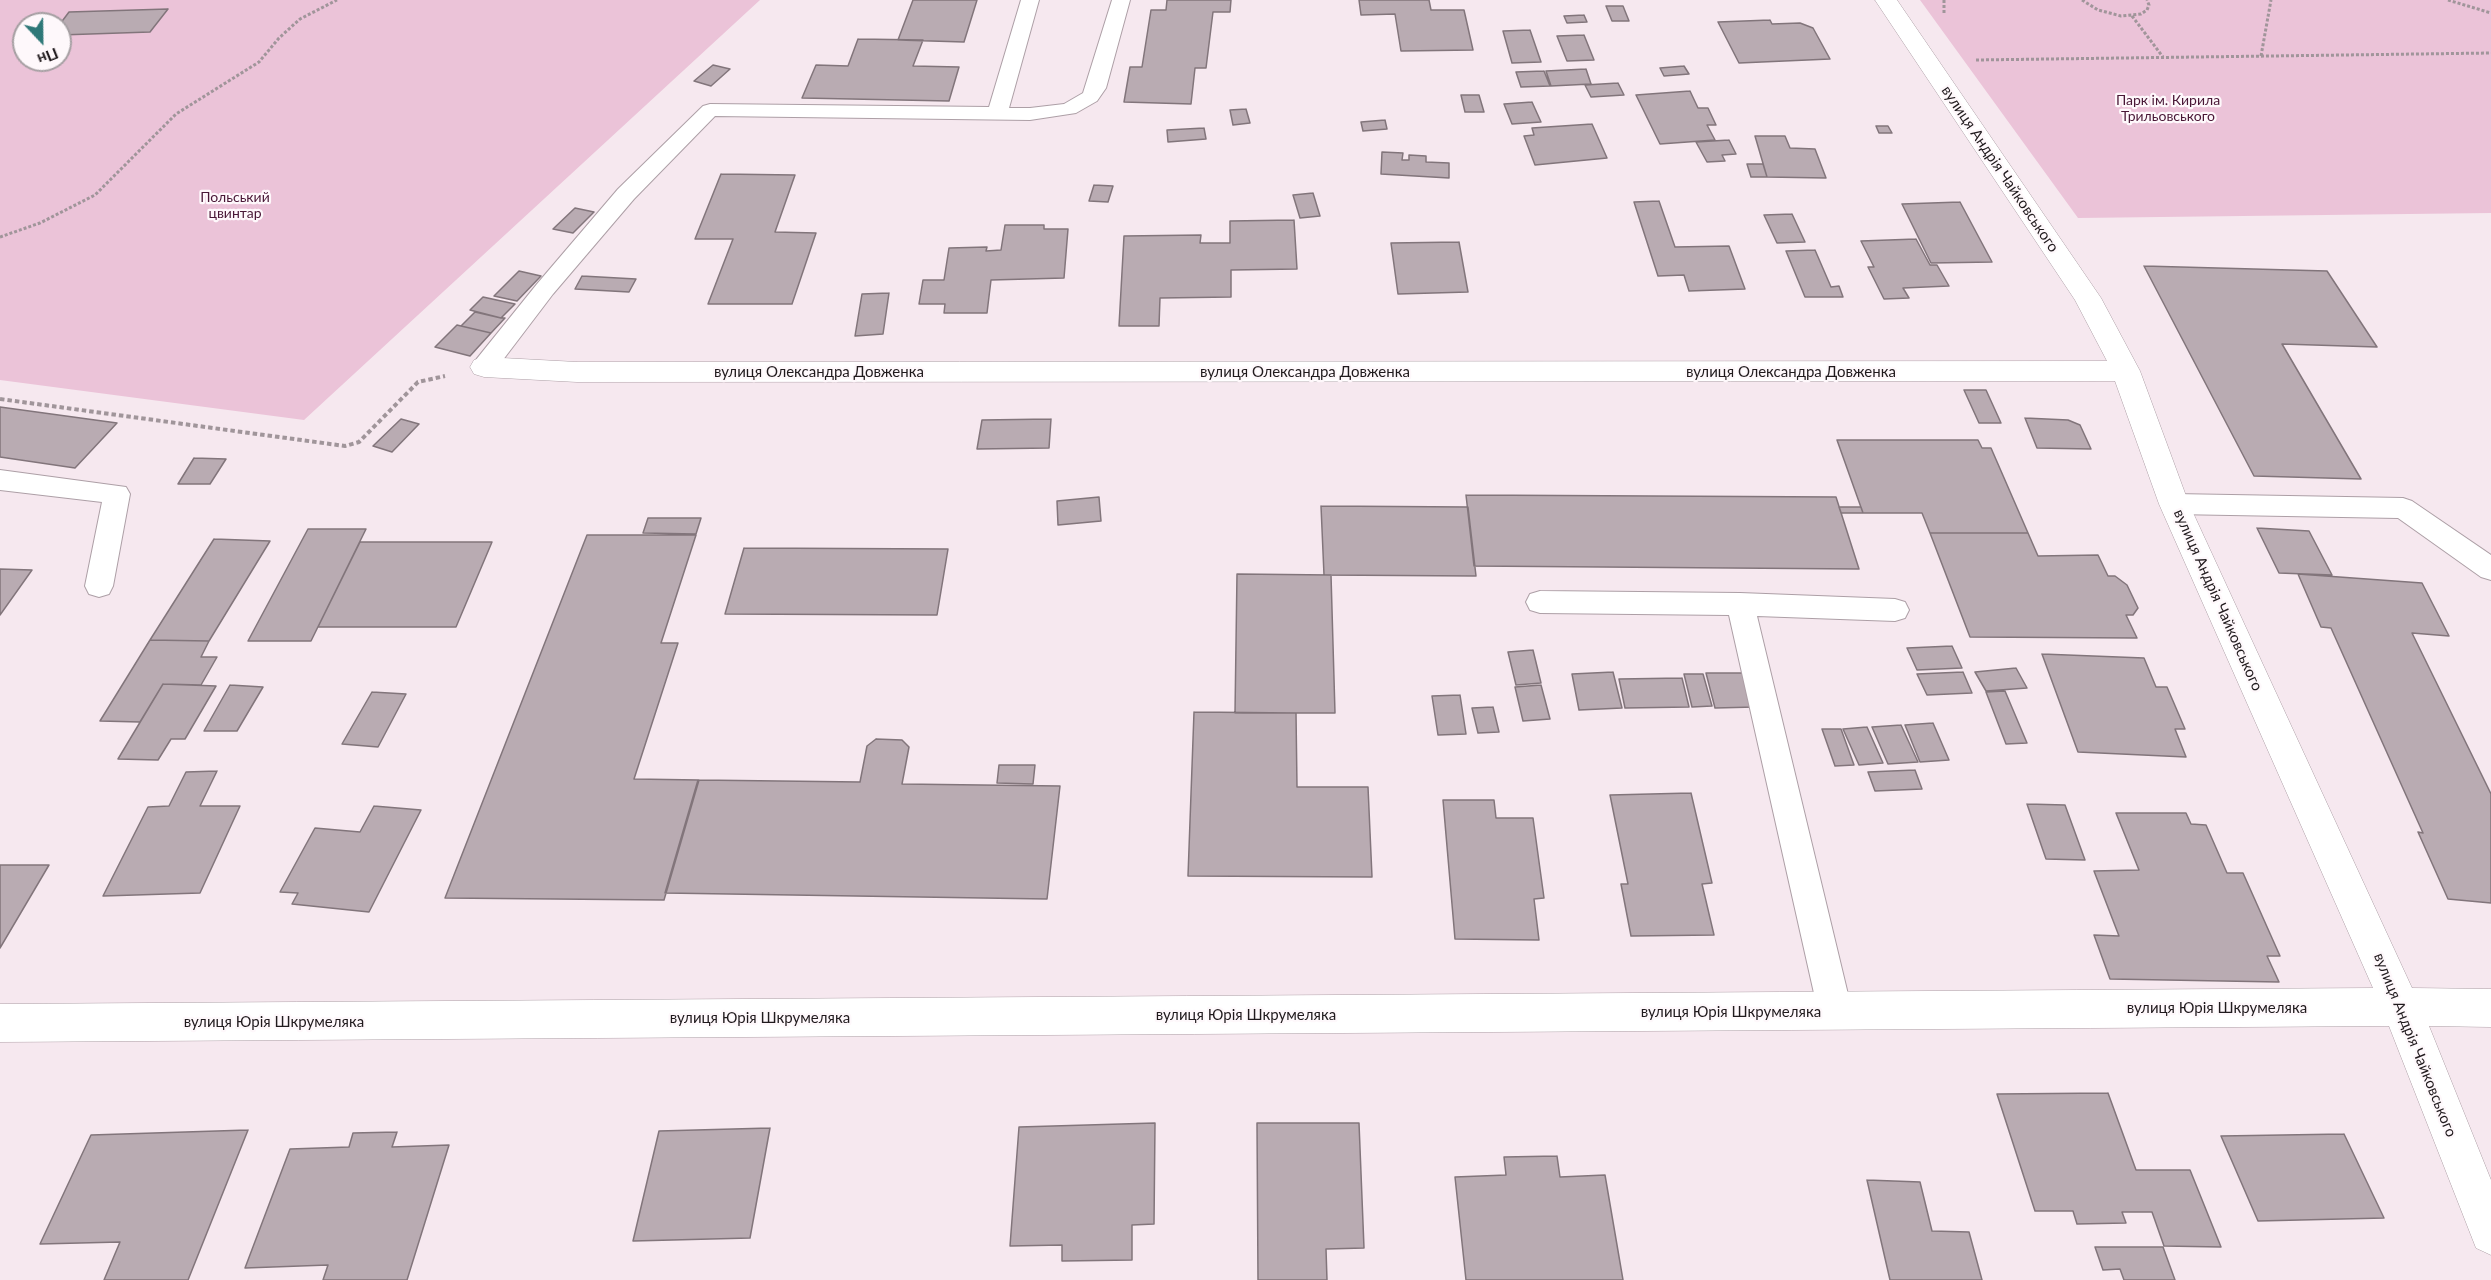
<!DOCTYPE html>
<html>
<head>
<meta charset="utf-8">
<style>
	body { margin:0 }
	#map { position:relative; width:2491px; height:1280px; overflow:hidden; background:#f6e8ef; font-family:Lato,sans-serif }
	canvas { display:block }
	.north { position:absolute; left:12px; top:12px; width:60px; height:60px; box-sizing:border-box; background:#fef8fb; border:2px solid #a59fa2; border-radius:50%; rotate:158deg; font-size:16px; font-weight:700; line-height:24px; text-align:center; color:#201a1d }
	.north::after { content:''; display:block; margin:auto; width:21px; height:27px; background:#2e7878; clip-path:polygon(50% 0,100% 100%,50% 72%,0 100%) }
</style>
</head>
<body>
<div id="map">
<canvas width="2491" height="1280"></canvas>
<div class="north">Пн</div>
</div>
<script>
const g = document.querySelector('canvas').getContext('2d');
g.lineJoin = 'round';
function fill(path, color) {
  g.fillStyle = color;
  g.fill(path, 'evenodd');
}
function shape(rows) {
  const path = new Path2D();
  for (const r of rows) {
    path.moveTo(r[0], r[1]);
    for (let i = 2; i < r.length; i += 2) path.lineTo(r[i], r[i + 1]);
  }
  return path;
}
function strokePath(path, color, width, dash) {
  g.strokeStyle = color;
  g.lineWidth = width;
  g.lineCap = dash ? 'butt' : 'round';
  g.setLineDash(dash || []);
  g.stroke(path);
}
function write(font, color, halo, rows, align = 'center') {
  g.font = font + ' Lato,sans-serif';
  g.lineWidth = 4.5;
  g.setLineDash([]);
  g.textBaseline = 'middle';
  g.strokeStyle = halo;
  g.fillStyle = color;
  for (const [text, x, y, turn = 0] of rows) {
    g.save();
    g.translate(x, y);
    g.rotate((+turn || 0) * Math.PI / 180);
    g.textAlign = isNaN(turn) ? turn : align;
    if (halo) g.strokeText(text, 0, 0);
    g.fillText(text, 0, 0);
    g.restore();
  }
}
fill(shape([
	[0,0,760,0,304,420,0,380],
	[24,24,60,24,60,60,24,60],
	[1920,0,2491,0,2491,213,2078,218]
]), '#ebc3d8');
const building = shape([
	[913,0,977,0,964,42,898,40,913,0],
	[1167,0,1231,0,1230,12,1213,12,1206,68,1195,68,1191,104,1124,102,1130,67,1142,67,1151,10,1166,10,1167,0],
	[1359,0,1429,0,1431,10,1464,10,1473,50,1401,51,1395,14,1361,15,1359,0],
	[1606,6,1623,6,1629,21,1612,21,1606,6],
	[168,9,150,32,60,35,60,24,69,12,168,9],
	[1584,15,1587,22,1567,23,1564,16,1584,15],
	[1770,20,1772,24,1800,23,1813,28,1830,59,1739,63,1718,22,1770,20],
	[1530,30,1541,62,1512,63,1503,31,1530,30],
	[1584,35,1594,60,1567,61,1557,36,1584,35],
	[858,39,923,40,913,66,959,67,949,101,802,98,816,65,848,66,858,39],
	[713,65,730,69,711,86,694,81,713,65],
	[1684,66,1689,74,1664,76,1660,68,1684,66],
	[1586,69,1591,84,1551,86,1546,71,1586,69],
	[1544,71,1550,86,1521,87,1516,72,1544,71],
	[1618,83,1624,95,1591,97,1585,85,1618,83],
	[1690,91,1698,108,1708,108,1716,125,1707,125,1715,140,1660,144,1636,95,1690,91],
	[1461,95,1479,95,1484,112,1465,112,1461,95],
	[1532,102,1541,122,1512,124,1504,104,1532,102],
	[1246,109,1250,123,1233,125,1230,110,1246,109],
	[1385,120,1387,129,1363,131,1361,122,1385,120],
	[1592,124,1607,158,1535,165,1524,136,1534,135,1532,128,1592,124],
	[1876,126,1888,126,1892,133,1879,133,1876,126],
	[1204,128,1206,139,1168,142,1167,130,1204,128],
	[1755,136,1785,136,1790,148,1815,149,1826,178,1767,177,1755,136],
	[1729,140,1736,154,1722,155,1725,161,1707,162,1696,142,1729,140],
	[1382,152,1403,153,1402,160,1409,160,1409,155,1426,156,1426,162,1449,163,1449,178,1381,174,1382,152],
	[1747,164,1763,164,1767,177,1751,177,1747,164],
	[721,174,795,175,775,232,816,233,792,304,708,304,733,239,695,239,721,174],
	[1094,185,1113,186,1108,202,1089,201,1094,185],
	[1313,193,1320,216,1300,218,1293,195,1313,193],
	[1659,201,1675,247,1729,246,1745,289,1689,291,1684,275,1658,276,1634,202,1659,201],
	[1960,202,1992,262,1931,263,1902,204,1960,202],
	[575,208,594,212,573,233,553,229,575,208],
	[1792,214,1805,242,1777,243,1764,215,1792,214],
	[1294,220,1297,269,1231,270,1231,297,1160,298,1159,326,1119,326,1124,236,1201,235,1200,243,1230,243,1230,221,1294,220],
	[1005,225,1044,225,1044,229,1068,229,1064,278,991,280,987,313,944,313,945,304,919,304,923,280,944,280,949,248,987,247,986,251,1001,250,1005,225],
	[1916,239,1930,265,1937,265,1949,286,1903,288,1909,298,1884,299,1868,267,1874,267,1861,241,1916,239],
	[1459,242,1468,292,1398,294,1391,243,1459,242],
	[1815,250,1831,287,1839,286,1843,297,1805,297,1786,251,1815,250],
	[2144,266,2327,271,2377,347,2282,344,2361,479,2254,476,2144,266],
	[519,271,541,276,517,301,494,296,519,271],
	[582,276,636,279,629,292,575,289,582,276],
	[889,293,883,334,855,336,862,294,889,293],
	[483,297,515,304,501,318,470,310,483,297],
	[475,312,501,318,505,318,491,333,461,326,475,312],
	[457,325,461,326,491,333,470,356,435,347,457,325],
	[1964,390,1986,390,2001,423,1979,423,1964,390],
	[0,407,117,423,75,468,0,457,0,407],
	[2025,418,2068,420,2080,425,2091,449,2037,448,2025,418],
	[401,419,419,424,392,452,373,446,401,419],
	[1051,419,1049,448,977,449,982,420,1051,419],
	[1837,440,1978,440,1982,448,1991,448,2028,533,1930,533,1922,513,1863,513,1837,440],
	[194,458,226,459,210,484,178,484,194,458],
	[1466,495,1836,497,1859,569,1474,566,1466,495],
	[1099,497,1101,521,1058,525,1057,501,1099,497],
	[1321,506,1468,507,1476,576,1324,575,1321,506],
	[1839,507,1861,507,1863,513,1841,513,1839,507],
	[648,518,701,518,696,534,643,533,648,518],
	[2257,528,2309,531,2332,575,2279,573,2257,528],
	[308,529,366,529,311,641,248,641,308,529],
	[1930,533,2028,533,2038,556,2098,555,2108,576,2115,576,2127,585,2138,608,2133,615,2126,615,2137,638,1970,637,1930,533],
	[587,535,696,535,661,643,678,643,634,779,699,780,664,900,445,898,587,535],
	[214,539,270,541,209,641,150,640,214,539],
	[360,542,492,542,456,627,318,627,360,542],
	[744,548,948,549,937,615,725,614,744,548],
	[0,569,32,570,0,615,0,569],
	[1237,574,1331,575,1335,713,1235,713,1237,574],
	[2298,574,2422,583,2449,636,2412,633,2491,794,2491,903,2448,899,2418,832,2423,833,2331,628,2321,627,2298,574],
	[150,640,209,641,201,657,217,657,201,685,163,684,140,722,100,721,150,640],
	[1952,646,1962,668,1917,670,1907,648,1952,646],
	[1533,650,1541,683,1516,685,1508,652,1533,650],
	[2042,654,2144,658,2156,687,2167,687,2185,729,2175,729,2186,757,2078,752,2042,654],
	[2016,668,2027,688,1986,691,1975,672,2016,668],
	[1613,672,1622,708,1579,710,1572,674,1613,672],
	[1963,672,1972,693,1927,695,1917,674,1963,672],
	[1706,673,1746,673,1755,707,1715,708,1706,673],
	[1684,674,1703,674,1712,706,1692,707,1684,674],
	[1682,678,1689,707,1625,708,1619,679,1682,678],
	[163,684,216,686,185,739,171,739,158,760,118,759,163,684],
	[230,685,263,687,237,731,204,731,230,685],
	[1541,685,1550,719,1523,721,1515,687,1541,685],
	[2005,691,2027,743,2006,744,1986,692,2005,691],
	[372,692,406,694,378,747,342,744,372,692],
	[1460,695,1466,734,1438,735,1432,696,1460,695],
	[1493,707,1499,732,1478,733,1472,708,1493,707],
	[1194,712,1296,713,1297,787,1368,787,1372,877,1188,876,1194,712],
	[1933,723,1949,760,1920,762,1905,725,1933,723],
	[1901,725,1918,762,1888,764,1872,727,1901,725],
	[1867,727,1883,763,1859,765,1843,729,1867,727],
	[1822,729,1841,729,1854,765,1835,766,1822,729],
	[876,739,902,740,909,747,902,784,1060,786,1047,899,665,893,698,780,860,782,867,746,876,739],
	[999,765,1035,765,1033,784,997,783,999,765],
	[1915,770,1922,789,1875,791,1868,772,1915,770],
	[217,771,200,806,240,806,200,893,103,896,148,807,169,806,186,772,217,771],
	[1691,793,1712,883,1702,884,1714,935,1631,936,1621,884,1628,884,1610,795,1691,793],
	[1443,800,1494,800,1496,818,1533,818,1544,898,1534,899,1539,940,1455,939,1443,800],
	[2027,804,2065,805,2085,860,2046,859,2027,804],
	[374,806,421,810,369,912,292,904,298,893,280,892,315,828,360,832,374,806],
	[2116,813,2186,813,2191,824,2206,825,2227,873,2243,873,2280,956,2267,956,2279,982,2110,979,2094,935,2119,936,2094,871,2139,870,2116,813],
	[0,865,49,865,0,948,0,865],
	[2108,1093,2136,1170,2190,1170,2221,1247,2164,1246,2152,1212,2122,1212,2126,1223,2077,1224,2073,1211,2035,1211,1997,1094,2108,1093],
	[1155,1123,1154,1224,1132,1225,1132,1260,1062,1261,1062,1245,1010,1246,1019,1127,1155,1123],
	[1257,1123,1359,1123,1364,1248,1326,1249,1327,1280,1258,1280,1257,1123],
	[770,1128,750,1238,633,1241,659,1131,770,1128],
	[248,1130,188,1280,104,1280,120,1242,40,1244,91,1135,248,1130],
	[397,1132,392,1147,449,1145,407,1280,323,1280,328,1265,245,1268,290,1149,349,1147,353,1133,397,1132],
	[2344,1134,2384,1218,2258,1221,2221,1136,2344,1134],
	[1557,1156,1560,1177,1605,1175,1623,1280,1466,1280,1455,1177,1506,1175,1504,1157,1557,1156],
	[1867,1180,1920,1182,1932,1231,1969,1232,1982,1280,1890,1280,1867,1180],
	[2095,1247,2163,1247,2175,1280,2124,1280,2120,1269,2103,1270,2095,1247]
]);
fill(building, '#b9abb2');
strokePath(building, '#82757b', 1.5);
const service = shape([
	[1021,0,1039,0,1009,108,1030,108,1064,104,1083,93,1112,0,1130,0,1106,88,1097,101,1076,113,1030,120,715,116,634,199,553,294,493,373,484,375,475,373,472,367,475,361,537,284,618,189,703,106,710,104,989,107,1021,0],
	[0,470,126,487,130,494,113,586,109,594,99,597,89,594,85,586,102,502,0,490,0,470],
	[2174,494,2403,498,2412,501,2491,555,2491,580,2481,577,2398,518,2174,514,2165,511,2161,504,2165,497,2174,494],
	[1540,591,1740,593,1895,599,1905,602,1909,610,1905,618,1895,621,1757,616,1852,1011,1847,1023,1835,1028,1823,1023,1818,1011,1729,615,1540,613,1530,610,1526,602,1530,594,1540,591]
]);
const minor = shape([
	[1875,0,1897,0,2101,298,2140,371,2189,504,2412,988,2491,989,2491,1027,2429,1026,2491,1180,2491,1255,2476,1248,2389,1026,0,1042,0,1004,2373,988,2159,504,2115,381,577,382,484,377,474,374,470,367,474,360,484,357,577,362,2107,361,2075,300,1875,0]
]);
strokePath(service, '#ad9fa6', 2);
strokePath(minor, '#ad9fa6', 1);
strokePath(shape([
	[1944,0,1944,14],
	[2082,0,2098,10,2121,16,2141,14,2147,10,2149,5,2147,0],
	[2448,0,2491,13],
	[2132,16,2163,57],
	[2261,56,2271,0],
	[1976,60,2491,53],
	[0,237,40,223,95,195,176,114,259,62,279,38,300,19,337,0]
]), '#a0959a', 3, [3, 2]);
strokePath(shape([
	[0,399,345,446,359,442,418,382,445,376]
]), '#a0959a', 4, [4.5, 3]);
fill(service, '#fff');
fill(minor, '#fff');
write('14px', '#491736', '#fef8fb', [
	["Парк ім. Кирила",2168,100],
	["Трильовського",2168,116],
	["Польський",235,197],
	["цвинтар",235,213]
]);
write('15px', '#201a1d', '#fef8fb', [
	["вулиця Андрія Чайковського",2000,169,56],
	["вулиця Олександра Довженка",819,372],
	["вулиця Олександра Довженка",1305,372],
	["вулиця Олександра Довженка",1791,372],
	["вулиця Андрія Чайковського",2218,600,66],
	["вулиця Юрія Шкрумеляка",2217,1008],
	["вулиця Юрія Шкрумеляка",1731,1012],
	["вулиця Юрія Шкрумеляка",1246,1015],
	["вулиця Юрія Шкрумеляка",760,1018],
	["вулиця Юрія Шкрумеляка",274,1022],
	["вулиця Андрія Чайковського",2415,1045,68]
]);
</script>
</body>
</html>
